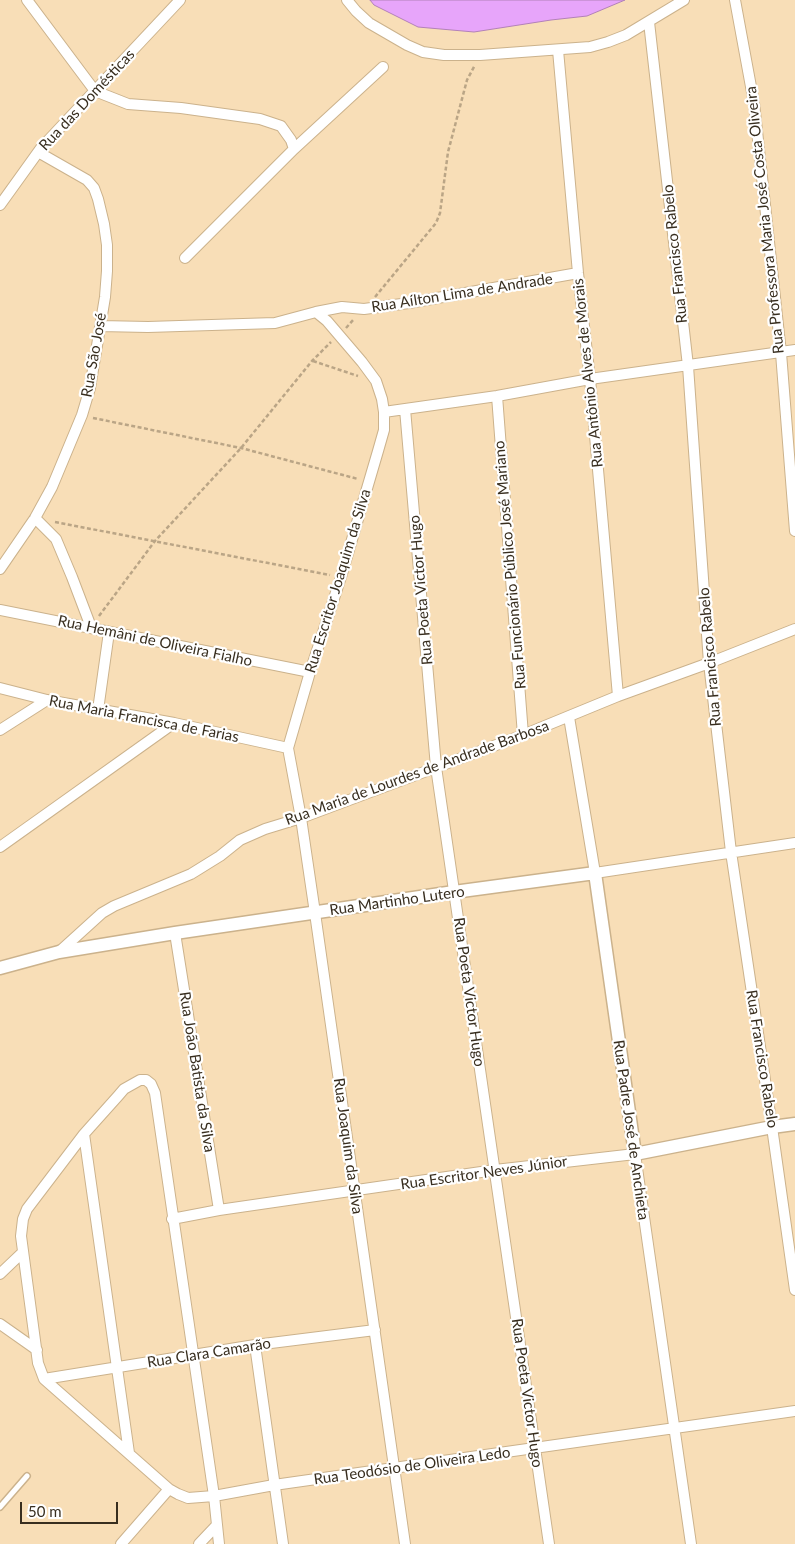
<!DOCTYPE html>
<html>
<head>
<meta charset="utf-8">
<style>
	body { margin:0 }
	#map { position:relative; width:795px; height:1544px; overflow:hidden; background:#f8deb7; font-family:Lato,sans-serif }
	canvas { display:block }
	.scale { position:absolute; left:20px; top:1502px; width:98px; height:22px; box-sizing:border-box; border:2px solid #382e1f; border-top:0; padding-left:6px; font-size:15px; line-height:18px; white-space:nowrap; color:#382e1f; -webkit-text-stroke:4px #fff; paint-order:stroke }
</style>
</head>
<body>
<div id="map">
<canvas width="795" height="1544"></canvas>
<div class="scale">50 m</div>
</div>
<script>
const g = document.querySelector('canvas').getContext('2d');
g.lineJoin = 'round';
function fill(path, color) {
  g.fillStyle = color;
  g.fill(path, 'evenodd');
}
function shape(rows) {
  const path = new Path2D();
  for (const r of rows) {
    path.moveTo(r[0], r[1]);
    for (let i = 2; i < r.length; i += 2) path.lineTo(r[i], r[i + 1]);
  }
  return path;
}
function strokePath(path, color, width, dash) {
  g.strokeStyle = color;
  g.lineWidth = width;
  g.lineCap = dash ? 'butt' : 'round';
  g.setLineDash(dash || []);
  g.stroke(path);
}
function write(font, color, halo, rows, align = 'center') {
  g.font = font + ' Lato,sans-serif';
  g.lineWidth = 4.5;
  g.setLineDash([]);
  g.textBaseline = 'middle';
  g.strokeStyle = halo;
  g.fillStyle = color;
  for (const [text, x, y, turn = 0] of rows) {
    g.save();
    g.translate(x, y);
    g.rotate((+turn || 0) * Math.PI / 180);
    g.textAlign = isNaN(turn) ? turn : align;
    if (halo) g.strokeText(text, 0, 0);
    g.fillText(text, 0, 0);
    g.restore();
  }
}
const water = shape([
	[370,0,625,0,587,16,551,20,474,32,418,27,374,5,370,0]
]);
fill(water, '#e7a5fa');
strokePath(water, '#b281b8', 1);
const service = shape([
	[0,1507,27,1476]
]);
const minor = shape([
	[27,0,95,91],
	[347,0,356,11,369,23,407,45,423,52,444,55,480,55,590,47,608,42,626,35,684,0],
	[735,0,754,103,781,353,795,531],
	[649,22,688,366,709,663,731,852,772,1127,795,1290],
	[558,50,578,273,590,379,618,696],
	[95,91,128,104,181,108,260,119,281,126,291,140,294,149,185,258],
	[294,149,383,67],
	[0,205,41,148,180,0],
	[316,312,342,307,364,309,409,303,578,273],
	[100,326,148,327,275,323,316,312,327,321,362,362,376,381,382,399,384,412,384,430,378,451,341,577,310,672,288,748,301,818,315,913,405,1544],
	[497,396,523,735],
	[405,409,436,767,549,1544],
	[384,412,497,396,590,379,795,350],
	[35,518,56,539,72,577,91,627],
	[0,569,35,518,52,487,82,415,90,388,105,297,107,271,107,245,104,224,98,199,94,188,87,180,38,152],
	[0,610,310,672],
	[0,688,47,700,174,723,288,748],
	[98,710,109,632],
	[569,717,595,873,795,843],
	[0,730,47,700],
	[0,847,174,723],
	[175,933,219,1210],
	[59,952,102,913,114,906,191,874,220,856,240,840,265,829,301,818,523,735,618,696,709,663,795,629],
	[84,1134,129,1453],
	[172,1219,219,1210,495,1170,635,1154,691,1544],
	[0,1274,23,1252],
	[0,1324,37,1350],
	[255,1345,283,1544],
	[44,1379,255,1345,375,1330],
	[121,1544,169,1489],
	[199,1544,217,1525],
	[219,1544,214,1496,155,1093,151,1084,146,1080,140,1080,124,1089,118,1096,84,1134,27,1209,23,1219,21,1236,38,1363,44,1379,169,1489,178,1494,188,1498,214,1496,274,1485,795,1411]
]);
const tertiary = shape([
	[0,968,59,952,175,933,454,892,595,873,635,1154,772,1127,795,1124]
]);
strokePath(service, '#cbb28c', 8);
strokePath(minor, '#cbb28c', 12);
strokePath(tertiary, '#cbb28c', 15);
strokePath(shape([
	[375,297,436,223,440,213,448,152,467,80,475,65],
	[346,328,354,319],
	[313,361,358,376],
	[93,418,241,448,358,479],
	[55,522,330,575],
	[99,616,155,541,241,448,312,361,331,342]
]), '#baa586', 2.5, [4, 2.5]);
strokePath(service, '#fff', 5);
strokePath(minor, '#fff', 10);
strokePath(tertiary, '#fff', 12);
write('15px', '#382e1f', '#fff', [
	["Rua das Domésticas",87,100,-47],
	["Rua Professora Maria José Costa Oliveira",765,220,-96],
	["Rua Francisco Rabelo",675,254,-96],
	["Rua Aílton Lima de Andrade",462,293,-9],
	["Rua São José",94,355,-80],
	["Rua Antônio Alves de Morais",588,373,-96],
	["Rua Funcionário Público José Mariano",510,565,-95],
	["Rua Escritor Joaquim da Silva",338,581,-73],
	["Rua Poeta Victor Hugo",421,590,-95],
	["Rua Hemâni de Oliveira Fialho",155,641,12],
	["Rua Francisco Rabelo",710,657,-95],
	["Rua Maria Francisca de Farias",144,719,11],
	["Rua Maria de Lourdes de Andrade Barbosa",417,773,-20],
	["Rua Martinho Lutero",397,901,-8],
	["Rua Poeta Victor Hugo",469,992,82],
	["Rua Francisco Rabelo",762,1059,81],
	["Rua João Batista da Silva",197,1072,81],
	["Rua Padre José de Anchieta",631,1130,82],
	["Rua Joaquim da Silva",348,1146,82],
	["Rua Escritor Neves Júnior",484,1173,-8],
	["Rua Clara Camarão",209,1353,-9],
	["Rua Poeta Victor Hugo",527,1393,82],
	["Rua Teodósio de Oliveira Ledo",412,1466,-8]
]);
</script>
</body>
</html>
